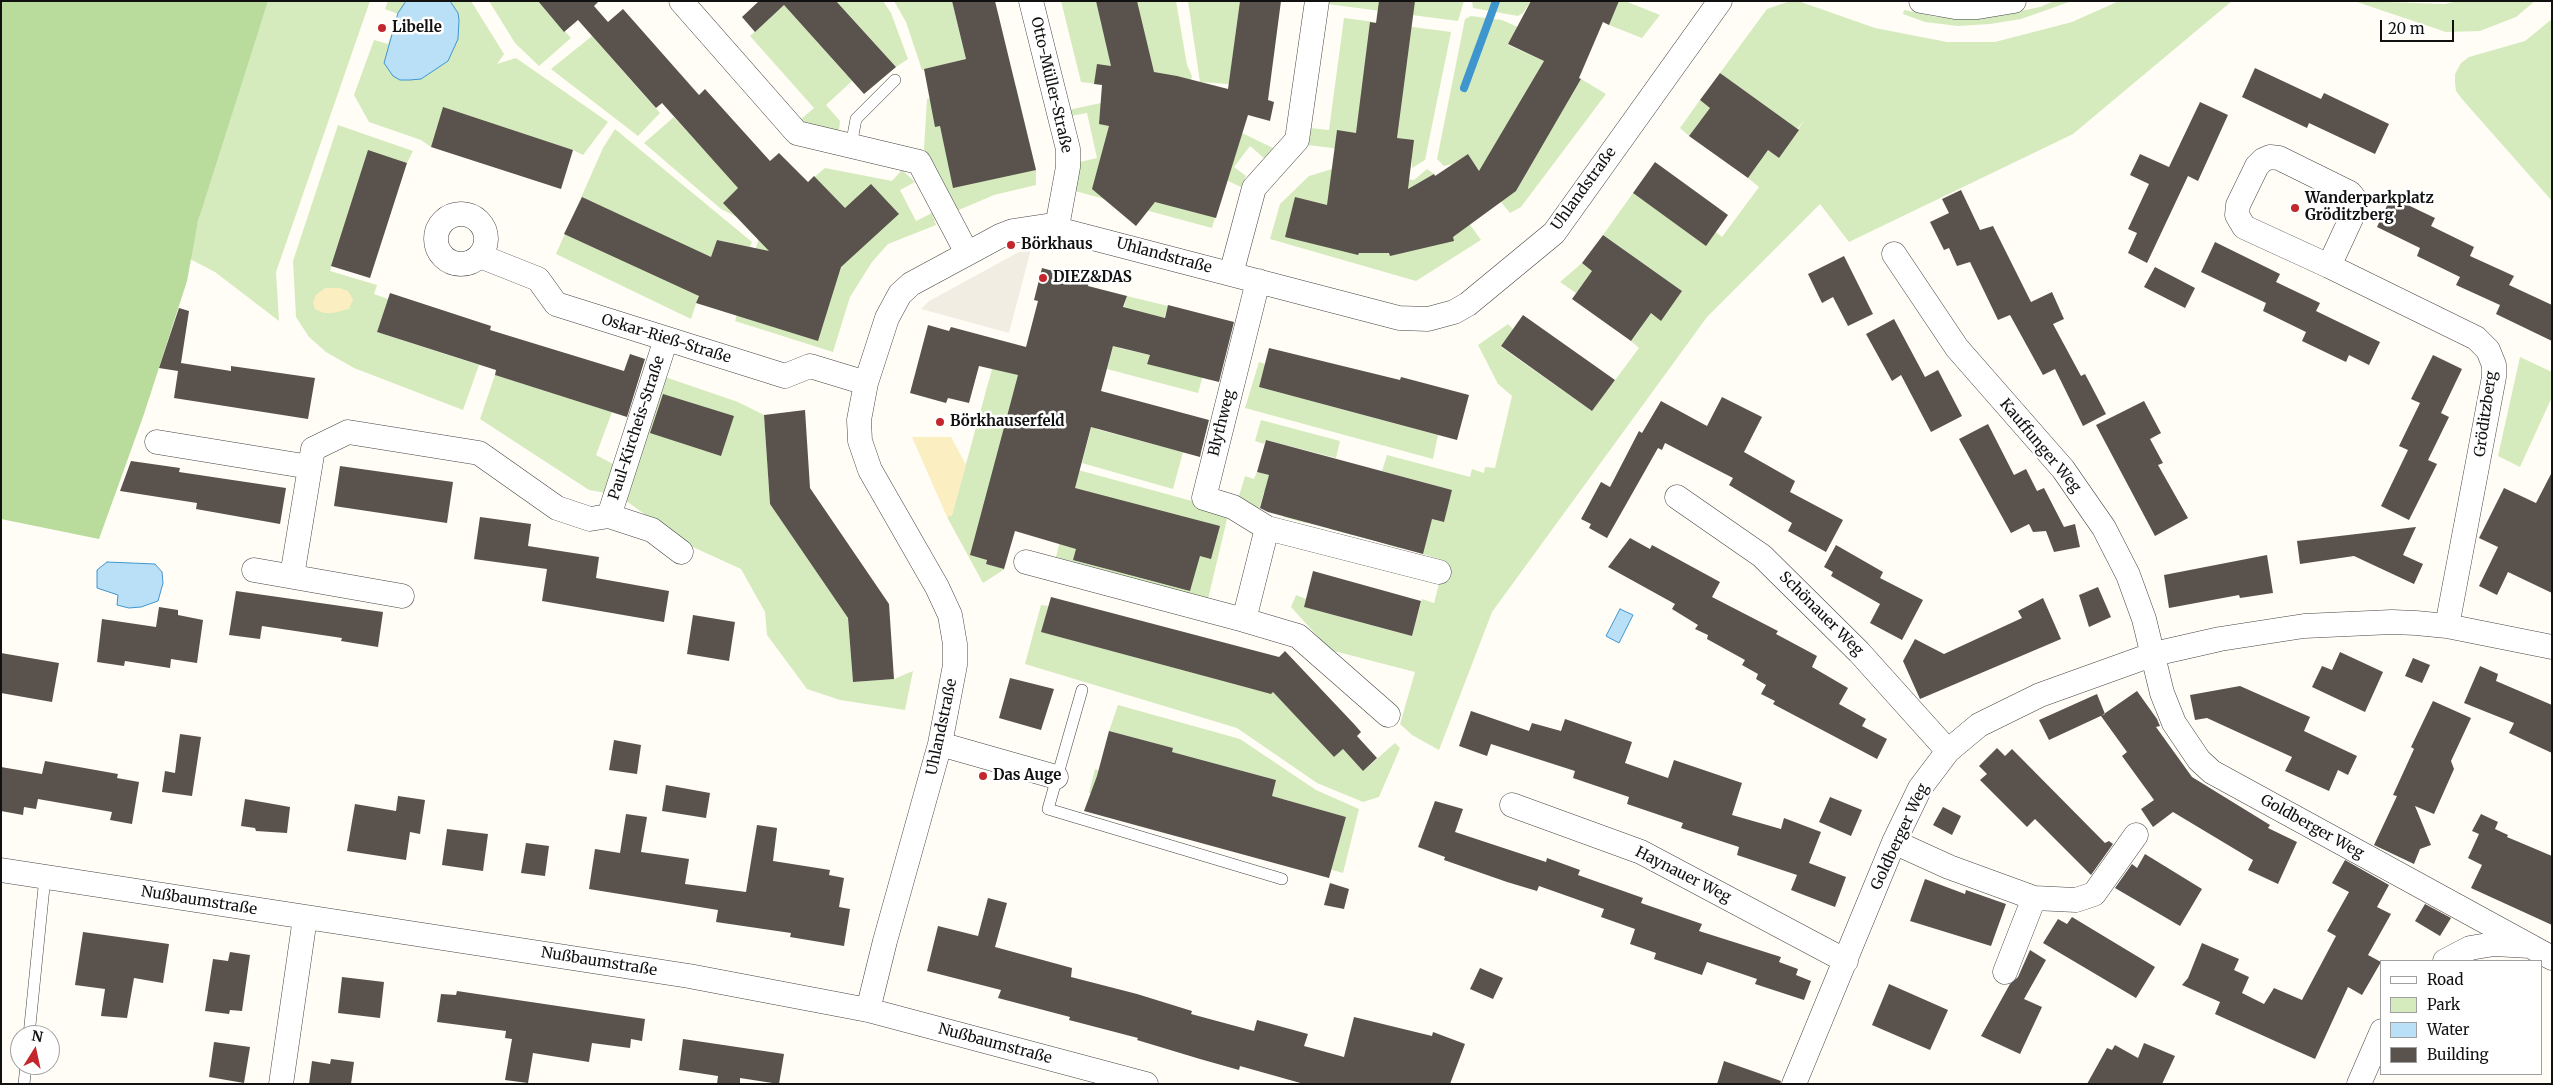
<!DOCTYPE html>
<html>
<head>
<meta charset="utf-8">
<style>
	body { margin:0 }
	#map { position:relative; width:2553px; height:1085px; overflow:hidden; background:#fffdf5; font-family:Merriweather,serif }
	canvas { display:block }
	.frame { position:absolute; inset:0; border:2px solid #111; pointer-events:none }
	.legend { position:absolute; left:2380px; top:960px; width:162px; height:115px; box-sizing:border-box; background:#fff; border:1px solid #a0a0a0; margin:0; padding:6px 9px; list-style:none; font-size:15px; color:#111 }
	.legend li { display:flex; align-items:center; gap:10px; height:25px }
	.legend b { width:25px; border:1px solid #a0a0a0 }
	.north { position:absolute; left:10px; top:1025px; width:50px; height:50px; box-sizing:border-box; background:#fff; border:1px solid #a0a0a0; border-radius:50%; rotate:10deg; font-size:14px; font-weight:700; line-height:20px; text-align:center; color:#111 }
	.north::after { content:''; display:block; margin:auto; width:18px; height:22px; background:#c4262e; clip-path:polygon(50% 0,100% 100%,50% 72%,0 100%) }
	.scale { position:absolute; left:2380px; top:20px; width:74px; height:22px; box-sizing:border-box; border:2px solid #111; border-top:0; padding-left:6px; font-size:15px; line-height:18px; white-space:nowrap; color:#111; -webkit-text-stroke:4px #fff; paint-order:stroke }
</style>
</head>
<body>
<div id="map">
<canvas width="2553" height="1085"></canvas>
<div class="frame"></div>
<ul class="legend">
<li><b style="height:6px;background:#fff"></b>Road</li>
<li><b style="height:14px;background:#d5ebbd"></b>Park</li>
<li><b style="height:14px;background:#b9e0f7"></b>Water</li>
<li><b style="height:14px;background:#5a524d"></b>Building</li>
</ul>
<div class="north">N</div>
<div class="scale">20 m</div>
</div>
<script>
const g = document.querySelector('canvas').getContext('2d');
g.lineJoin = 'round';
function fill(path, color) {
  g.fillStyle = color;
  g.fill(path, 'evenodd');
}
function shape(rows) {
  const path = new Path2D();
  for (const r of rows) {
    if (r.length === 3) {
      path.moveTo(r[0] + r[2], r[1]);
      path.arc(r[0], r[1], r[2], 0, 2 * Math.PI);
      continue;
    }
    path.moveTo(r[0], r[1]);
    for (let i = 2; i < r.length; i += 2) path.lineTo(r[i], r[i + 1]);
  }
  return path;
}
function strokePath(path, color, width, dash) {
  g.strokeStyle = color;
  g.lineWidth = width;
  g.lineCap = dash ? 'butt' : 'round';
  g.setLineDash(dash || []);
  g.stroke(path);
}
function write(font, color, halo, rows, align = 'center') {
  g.font = font + ' Merriweather,serif';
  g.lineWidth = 5;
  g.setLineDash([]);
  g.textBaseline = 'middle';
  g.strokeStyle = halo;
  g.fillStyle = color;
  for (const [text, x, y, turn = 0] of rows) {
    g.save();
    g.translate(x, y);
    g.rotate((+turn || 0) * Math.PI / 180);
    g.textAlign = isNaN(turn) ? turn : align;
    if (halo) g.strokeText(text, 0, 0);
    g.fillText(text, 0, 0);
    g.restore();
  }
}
fill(shape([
	[268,1,370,1,276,272,279,321,215,272,190,259,198,221,213,169],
	[388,1,471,1,504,54,497,64,516,58,608,122,583,155,573,150,443,108,431,147,421,140,369,122,354,95,374,40,388,44,398,14,385,9],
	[489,1,538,1,571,38,539,66,515,43],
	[836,1,883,1,891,13,908,59,896,67],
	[894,1,952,1,966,59,922,70,906,22],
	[1061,1,1176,1,1187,65,1192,76,1185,108,1171,93,1081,82],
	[1188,1,1240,1,1229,84,1200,82],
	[1329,1,1464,1,1458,21,1327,4],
	[1472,1,1531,1,1523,13,1518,16,1473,8],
	[1619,1,1625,1,1660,15,1642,38,1609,25],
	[1790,1,1798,1,1875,28,1947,42,1995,42,2072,22,2119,1,2232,1,2073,134,1849,242,1820,204,1707,317,1492,612,1439,750,1412,735,1400,724,1415,672,1330,650,1291,607,1296,595,1306,599,1304,607,1412,636,1422,599,1434,603,1445,561,1423,554,1404,529,1399,548,1376,541,1381,524,1357,517,1352,535,1330,529,1334,511,1311,505,1306,523,1283,517,1288,498,1264,492,1259,510,1241,505,1239,496,1245,476,1254,479,1257,472,1443,522,1452,490,1382,471,1387,455,1470,477,1472,469,1484,473,1485,467,1495,468,1512,396,1498,384,1478,345,1508,324,1513,329,1501,347,1592,411,1639,348,1631,341,1642,326,1622,312,1611,327,1592,313,1603,298,1583,284,1576,293,1560,282,1582,263,1661,320,1682,291,1603,235,1633,193,1706,245,1716,232,1722,237,1759,187,1748,178,1759,163,1700,121,1689,136,1680,128,1700,100,1779,158,1805,119,1797,129,1720,73,1767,9],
	[2054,1,2072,1,2021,19,1990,24,1958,26,1925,22,1903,14,1904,10,1937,17,2006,14,2040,7],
	[2354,1,2445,4,2457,1,2535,1,2516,17,2480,31,2446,32],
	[784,5,852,81,826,105,840,121,839,130,816,130,800,120,814,108,750,36],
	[1471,16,1502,20,1518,27,1508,45,1544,61,1480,172,1516,191,1581,79,1606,94,1521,207,1510,213,1501,202,1479,171,1468,154,1453,164,1444,166,1437,159,1465,19],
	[1344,18,1451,32,1425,160,1412,168,1412,158,1308,145,1310,128,1329,130],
	[2552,19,2552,201,2462,99,2456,91,2455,83,2455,74,2461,63,2469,57,2525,41],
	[592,36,660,113,638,136,551,69],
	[1016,86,1036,170,1036,185,994,195,954,212,924,149,927,99,931,98,931,104],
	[1101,103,1242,133,1273,148,1264,158,1250,146,1234,167,1246,176,1241,187,1226,180,1212,228,1075,191,1080,162,1097,158,1087,113,1070,116,1068,110],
	[674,117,739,188,735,216,721,209,644,143],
	[338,125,413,151,407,163,369,151,330,271,377,285,374,294,388,299,377,332,479,365,463,410,354,368,326,352,309,337,296,317,293,261],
	[615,129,752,242,750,247,717,240,691,319,556,254,603,148],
	[825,168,892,181,902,170,915,182,900,190,916,221,932,213,936,225,888,244,872,262,850,297,833,352,735,321,764,220],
	[1332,169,1414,180,1427,169,1434,174,1481,240,1416,281,1270,239,1280,204,1309,176],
	[1127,296,1168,306,1164,318,1129,309,1119,348,1150,355,1147,363,1204,372,1198,393,1107,369],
	[2520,357,2552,372,2552,397,2520,467,2498,456],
	[1023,358,986,564,1005,569,983,583,947,517,952,515,992,369],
	[1259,362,1265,364,1259,387,1438,435,1433,459,1245,408],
	[495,375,612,412,596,455,613,464,606,493,589,490,480,419],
	[665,377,738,402,764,415,770,504,848,618,853,682,894,679,913,671,905,710,840,700,807,689,767,635,765,612,741,569,684,543,625,500],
	[1096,409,1096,429,1183,452,1173,489,1082,463],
	[1261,420,1340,441,1336,458,1266,440,1264,444,1255,441],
	[1078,470,1229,511,1208,599,1056,557],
	[1041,605,1048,606,1042,632,1256,690,1266,684,1334,757,1343,749,1363,771,1395,743,1400,748,1379,797,1363,802,1317,783,1237,728,1025,664],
	[1118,705,1240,739,1316,790,1359,809,1343,873,1269,852,1089,793,1095,769,1335,856,1346,817,1283,799,1271,800,1276,780,1171,752,1172,748,1109,731]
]), '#d5ebbd');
fill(shape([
	[1,1,268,1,198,221,187,281,144,414,99,539,1,519]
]), '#b9dc9c');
fill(shape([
	[325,288,340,288,348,291,353,299,349,309,333,313,324,313,315,309,313,302,316,295],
	[912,437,951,437,966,465,952,515,947,517]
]), '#fbeec1');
fill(shape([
	[1031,249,1009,333,921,309,929,301,1019,252]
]), '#f1ede2');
const water = shape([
	[406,1,450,1,458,13,459,20,458,39,448,61,421,79,410,80,400,80,393,76,384,63,398,13,406,1],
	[107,562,155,564,162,572,163,583,158,601,141,607,129,608,117,605,118,595,97,588,97,570,107,562],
	[1620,609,1633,615,1619,643,1606,636,1620,609]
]);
fill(water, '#b9e0f7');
strokePath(water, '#3f96cf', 1);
strokePath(shape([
	[1464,88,1496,1]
]), '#3f96cf', 8);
fill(shape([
	[538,1,599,1,594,6,608,22,623,9,699,95,705,89,770,161,779,153,808,182,814,176,845,208,871,184,899,214,841,267,818,341,696,303,699,296,564,234,582,197,711,257,717,240,769,251,723,203,738,188,662,103,656,108,578,20,564,32],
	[759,1,836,1,896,67,864,94,784,5,755,32,742,17],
	[952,1,995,1,1036,170,953,188,940,126,935,127,924,69,966,59],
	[1096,1,1137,1,1154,72,1177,76,1228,89,1240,1,1281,1,1268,100,1274,102,1270,121,1248,115,1216,218,1155,202,1136,226,1092,189,1109,126,1099,124,1102,85,1094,84,1097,64,1111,66],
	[1379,1,1415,1,1397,138,1414,140,1408,189,1434,174,1435,176,1468,154,1479,171,1544,61,1508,44,1531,1,1619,1,1609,25,1603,22,1579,78,1581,79,1516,191,1453,237,1454,241,1390,256,1389,253,1359,253,1358,255,1285,237,1295,197,1327,205,1337,130,1356,133,1370,22,1376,23],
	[2255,68,2321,99,2324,93,2389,124,2375,154,2309,123,2307,128,2242,97],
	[1720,73,1799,130,1779,158,1768,150,1748,178,1689,136,1710,108,1700,100],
	[2200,102,2228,115,2198,181,2188,176,2147,263,2128,253,2137,233,2128,229,2149,184,2130,175,2140,154,2169,167],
	[443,107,573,150,561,189,431,147],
	[368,150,407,163,370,278,331,266],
	[1655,162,1728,215,1706,246,1633,193],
	[1961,190,1980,230,1993,226,2031,302,2052,292,2064,319,2053,324,2081,376,2085,374,2106,414,2083,426,2055,369,2043,375,2010,315,1998,320,1970,262,1957,266,1949,248,1944,250,1930,222,1949,213,1942,199],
	[2391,197,2435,218,2431,226,2474,247,2470,256,2514,276,2509,285,2552,305,2552,341,2496,314,2500,305,2456,285,2460,277,2417,256,2420,248,2377,227],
	[1603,235,1682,291,1661,321,1651,313,1631,341,1572,299,1592,271,1582,263],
	[2215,242,2280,274,2276,282,2320,303,2316,311,2380,342,2369,365,2349,355,2346,362,2302,341,2306,332,2263,311,2266,303,2201,272],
	[1844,256,1873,314,1848,326,1833,297,1822,303,1808,274],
	[2155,267,2195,288,2185,308,2144,287],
	[1042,268,1089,281,1088,286,1127,296,1123,307,1165,318,1168,305,1234,322,1219,382,1147,364,1150,355,1113,346,1101,391,1209,420,1201,452,1200,457,1091,427,1075,488,1220,526,1211,559,1200,556,1190,591,1073,560,1076,549,1015,531,1004,569,986,564,987,560,970,555,1018,375,979,366,969,403,948,398,946,403,910,393,928,325,949,331,951,327,1026,347,1038,301,1034,300],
	[390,293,491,326,490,330,624,371,630,354,645,359,627,417,495,375,496,370,377,332],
	[179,308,189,311,181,363,231,371,231,366,315,378,308,419,174,398,178,371,159,368],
	[1523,315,1615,380,1592,411,1501,346],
	[1894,319,1925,377,1938,370,1962,416,1931,432,1901,375,1892,381,1866,334],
	[1269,348,1400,380,1401,377,1469,395,1457,440,1259,387],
	[2433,355,2462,369,2441,413,2449,417,2428,460,2437,464,2409,520,2381,506,2408,450,2399,446,2420,403,2411,399],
	[663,394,734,416,721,456,650,433],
	[1722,397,1762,417,1744,452,1795,481,1790,492,1843,520,1826,552,1788,531,1792,523,1729,485,1733,478,1665,443,1662,450,1658,448,1607,538,1589,528,1591,524,1581,519,1601,482,1610,487,1639,431,1642,433,1661,401,1707,426],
	[2144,401,2161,433,2150,439,2163,463,2158,465,2188,518,2155,536,2096,425],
	[805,410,810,488,889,604,894,679,853,682,848,618,770,504,764,415],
	[1988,424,2014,475,2026,469,2037,491,2044,488,2064,527,2075,524,2080,547,2054,552,2046,531,2033,532,2029,524,2011,533,1959,439],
	[1266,440,1452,490,1444,522,1432,519,1423,554,1268,512,1260,508,1269,475,1257,472],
	[131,461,180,468,179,472,286,488,280,524,196,509,197,503,120,491],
	[340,466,453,482,447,523,334,506],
	[2552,472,2552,593,2508,572,2497,595,2479,586,2498,547,2479,538,2504,488,2536,503],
	[480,517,531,524,528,546,599,557,596,578,669,591,664,622,542,601,547,569,474,559],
	[2416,527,2403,555,2423,564,2414,584,2354,556,2300,564,2297,541],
	[1630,538,1650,549,1652,545,1720,582,1712,597,1778,631,1776,634,1817,656,1812,667,1848,688,1839,704,1866,719,1862,726,1887,739,1877,759,1773,704,1775,701,1761,694,1766,685,1756,679,1758,674,1742,665,1745,660,1707,639,1708,635,1695,629,1698,625,1672,609,1675,604,1608,567],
	[1836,545,1883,572,1880,578,1923,600,1902,640,1870,623,1880,604,1831,576,1833,572,1824,567],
	[2267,555,2273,593,2240,598,2239,595,2169,608,2164,575],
	[1313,571,1421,601,1412,636,1304,607],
	[2098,587,2111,617,2089,627,2079,595],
	[236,591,383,612,378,647,341,641,342,638,262,626,260,639,229,635],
	[1051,597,1279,657,1285,651,1354,724,1361,732,1357,736,1377,758,1363,771,1343,749,1334,757,1273,692,1271,694,1234,684,1041,632],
	[2043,598,2061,639,1920,699,1903,661,1915,639,1944,654,2022,618,2018,611],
	[159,607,178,610,178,615,203,620,197,663,171,659,170,668,125,661,124,666,97,662,102,619,156,627],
	[693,615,735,622,729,661,687,654],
	[2340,652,2383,672,2365,712,2312,687,2322,666,2332,670],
	[1,653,59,663,52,702,1,693],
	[2413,658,2430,665,2422,683,2405,676],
	[2480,666,2498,674,2496,681,2552,705,2552,753,2509,733,2514,723,2464,703],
	[1010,678,1054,689,1041,730,999,718],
	[2240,686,2310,717,2304,731,2357,756,2348,775,2338,770,2329,791,2285,771,2292,757,2207,718,2195,720,2190,695],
	[2137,691,2157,719,2160,726,2156,727,2192,777,2270,825,2268,828,2297,842,2278,884,2248,870,2253,860,2173,812,2153,827,2141,809,2154,800,2122,756,2127,752,2101,716],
	[2097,694,2105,714,2049,740,2039,720],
	[2433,701,2471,718,2451,761,2454,769,2434,814,2415,806,2431,845,2420,849,2414,864,2374,845,2397,796,2393,795,2414,749,2411,747],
	[1471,711,1529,731,1532,723,1561,731,1565,719,1632,742,1625,763,1668,778,1674,760,1742,783,1732,815,1781,829,1784,818,1821,832,1809,863,1846,877,1835,907,1791,890,1797,875,1737,855,1739,847,1681,828,1683,823,1627,804,1629,797,1573,778,1575,771,1491,744,1487,756,1459,746],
	[1109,731,1173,748,1172,752,1276,780,1272,796,1346,817,1329,878,1084,811,1097,776],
	[180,734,201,737,192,796,162,792,165,771,175,773],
	[614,740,641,745,637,774,609,770],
	[1997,748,2005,756,2012,749,2105,843,2109,841,2113,844,2091,875,2035,819,2027,827,1980,780,1987,774,1979,766],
	[45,761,118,774,117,778,139,782,132,824,110,820,112,812,38,799,36,809,24,807,23,815,1,811,1,767,42,774],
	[666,785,710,793,706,818,662,811],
	[398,796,425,800,420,834,410,832,406,860,347,851,355,804,396,811],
	[1830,797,1862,810,1851,836,1819,822],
	[245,799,290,807,287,833,256,831,255,828,241,826],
	[1435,801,1463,809,1455,832,1546,862,1547,858,1580,870,1578,875,1643,898,1641,903,1702,924,1699,931,1781,957,1779,962,1798,969,1796,975,1811,981,1804,1000,1755,984,1757,979,1707,962,1702,975,1654,959,1656,953,1630,944,1635,929,1601,917,1604,909,1539,886,1537,891,1507,882,1444,860,1445,857,1418,847],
	[1943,807,1961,816,1952,835,1933,825],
	[626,814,647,817,641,852,689,859,685,884,746,892,757,825,777,828,773,861,830,870,829,875,844,878,839,907,850,909,844,946,790,937,791,933,716,922,718,910,589,889,595,849,620,853],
	[2481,814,2498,822,2495,829,2508,835,2507,837,2552,856,2552,925,2471,888,2482,865,2468,858,2479,834,2472,831],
	[447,829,488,834,483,871,442,865],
	[526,843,549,846,545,876,521,873],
	[2145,854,2202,889,2180,926,2115,888,2132,864,2137,868],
	[2345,860,2389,885,2377,907,2391,914,2368,955,2381,962,2362,995,2348,987,2315,1059,2215,1014,2220,1002,2182,985,2188,978,2202,943,2239,959,2234,970,2249,977,2242,993,2264,1004,2274,988,2302,1000,2336,936,2327,931,2349,892,2332,883],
	[1925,879,1965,894,1966,890,2006,904,1991,946,1910,921],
	[1330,883,1349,889,1344,909,1324,905],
	[988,898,1007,903,995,947,1072,968,1071,977,1137,994,1192,1011,1191,1014,1254,1031,1257,1020,1308,1034,1304,1046,1344,1057,1354,1017,1432,1036,1433,1032,1465,1044,1450,1084,1304,1084,1240,1066,1239,1070,1200,1059,1137,1040,1138,1038,1069,1020,1070,1017,998,998,1001,990,927,971,938,926,978,936],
	[2425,904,2451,918,2440,936,2415,921],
	[2072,917,2155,967,2136,998,2043,943,2058,919,2067,924],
	[83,932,169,944,163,983,134,978,127,1018,101,1016,105,989,75,985],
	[2030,950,2046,960,2024,999,2042,1007,2020,1054,1981,1036,2010,984,2018,977],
	[230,952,250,955,242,1011,230,1010,229,1014,205,1011,213,959,228,961],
	[1480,968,1503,978,1493,999,1470,989],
	[342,977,384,982,380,1018,338,1013],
	[1889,984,1948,1010,1930,1050,1872,1025],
	[457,991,645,1019,642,1041,631,1039,630,1048,592,1043,589,1062,533,1053,528,1083,505,1080,512,1039,505,1038,506,1031,437,1022,441,994,456,995],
	[683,1039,784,1054,779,1084,740,1078,740,1084,717,1084,718,1076,679,1070],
	[214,1042,250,1047,244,1083,209,1077],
	[2144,1043,2175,1056,2162,1084,2087,1084,2107,1048,2112,1050,2115,1045,2138,1058],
	[331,1059,354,1062,351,1084,309,1084,312,1061,330,1064],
	[1724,1061,1781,1081,1780,1084,1717,1084]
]), '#5a524d');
const service = shape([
	[851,146,856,119,895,80],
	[1082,690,1048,809,1282,879],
	[29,1035,45,877],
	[24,1084,26,1065]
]);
const minor = shape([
	[681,1,797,133,919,162,967,253],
	[1031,1,1068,149,1068,167,1057,227],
	[1921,1,1955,7,1978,7,2014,1],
	[461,239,25],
	[1894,254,1957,348,2063,469,2104,528,2128,575,2144,619,2162,693,2174,723,2199,760,2212,772,2530,946],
	[480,256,538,279,556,304,785,376,810,366,866,383],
	[2329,266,2355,210,2354,198,2350,193,2279,158,2270,157,2263,160,2257,166,2238,205,2237,215,2244,227,2329,266,2476,338,2488,350,2494,365,2494,377,2447,626],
	[1231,274,1254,188,1297,140,1317,1],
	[1258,281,1204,498,1233,507,1267,528,1244,620,1298,636,1388,715],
	[157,442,310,467,313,449,348,432,479,453,557,508,590,519,609,516,666,339],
	[1677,497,1762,556,1859,652,1948,751],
	[609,516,652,530,681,552],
	[1267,528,1439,572],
	[1026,562,1244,620],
	[254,570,402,596],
	[292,576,310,467],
	[940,744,1056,777],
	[1512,805,1641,852,1846,961],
	[1894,842,1949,867,2034,898,2076,900,2094,894,2136,835],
	[1,870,689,976,868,1010,1146,1084],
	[2445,961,2470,948,2494,944,2530,946,2552,958],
	[2005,972,2034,898],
	[868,1010,885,941,940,744,955,665,955,644,950,615,937,587,870,470,860,441,859,420,866,383,887,318,900,294,911,284,1000,236,1013,231,1046,226,1399,318,1428,319,1454,312,1468,304,1554,233,1720,1],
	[281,1084,305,918],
	[1794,1084,1894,842,1920,788,1948,751,1979,725,2040,695,2154,654,2220,639,2304,626,2392,622,2416,623,2447,626,2552,647],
	[2359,1084,2382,1031]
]);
strokePath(service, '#444', 12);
strokePath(minor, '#444', 25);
strokePath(service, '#fff', 11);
strokePath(minor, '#fff', 24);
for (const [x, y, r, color] of [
	[382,28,5,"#c4262e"],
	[2295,208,5,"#c4262e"],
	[1011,245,5,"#c4262e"],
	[1043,278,5,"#c4262e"],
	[940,422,5,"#c4262e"],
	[983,776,5,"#c4262e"]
]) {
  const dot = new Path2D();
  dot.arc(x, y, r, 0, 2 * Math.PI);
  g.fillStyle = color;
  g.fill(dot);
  strokePath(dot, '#fff', 2);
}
write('bold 15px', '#111', '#fff', [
	["Libelle",392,28],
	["Wanderparkplatz",2305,199],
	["Gröditzberg",2305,216],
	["Börkhaus",1021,245],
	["DIEZ&DAS",1053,278],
	["Börkhauserfeld",950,422],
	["Das Auge",993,776]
], 'left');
write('15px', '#111', '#fff', [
	["Otto-Müller-Straße",1051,85,77],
	["Uhlandstraße",1584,189,-54],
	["Uhlandstraße",1164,256,15],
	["Oskar-Rieß-Straße",666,339,17],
	["Gröditzberg",2486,414,-82],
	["Blythweg",1222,423,-76],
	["Paul-Kircheis-Straße",637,428,-72],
	["Kauffunger Weg",2040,446,50],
	["Schönauer Weg",1821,614,45],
	["Uhlandstraße",942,727,-78],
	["Goldberger Weg",2312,827,29],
	["Goldberger Weg",1900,837,-65],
	["Haynauer Weg",1683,875,27],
	["Nußbaumstraße",199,901,9],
	["Nußbaumstraße",599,962,9],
	["Nußbaumstraße",995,1044,15]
]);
</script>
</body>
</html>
